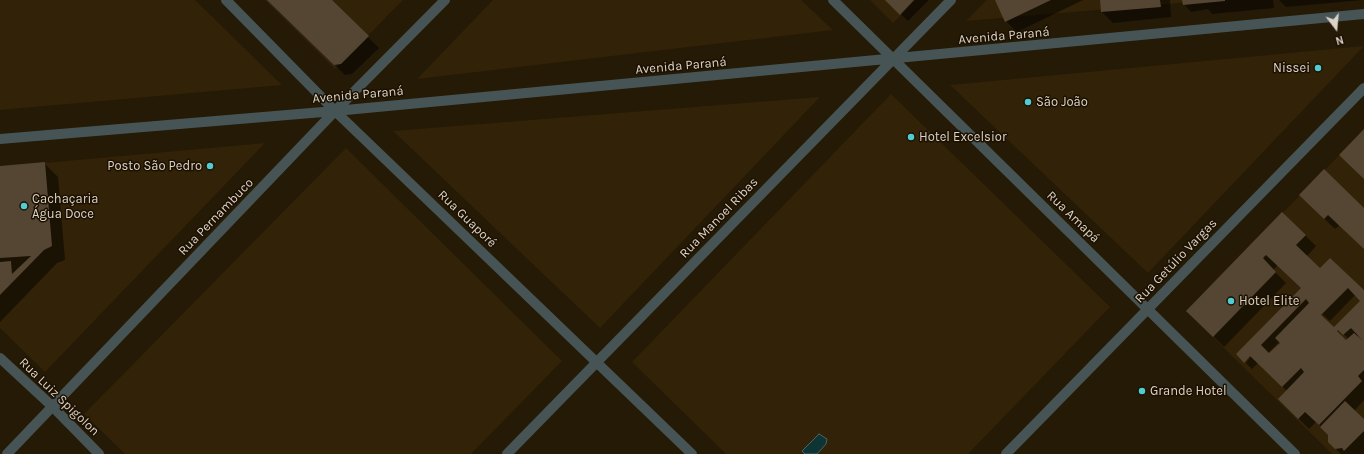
<!DOCTYPE html>
<html>
<head>
<meta charset="utf-8">
<style>
	body { margin:0 }
	#map { position:relative; width:1364px; height:454px; overflow:hidden; background:#251a06; font-family:Karla,sans-serif }
	canvas { display:block }
	.north { position:absolute; left:1316px; top:8px; width:40px; height:40px; -webkit-text-stroke:3px #1c1101; paint-order:stroke; rotate:164deg; font-size:11px; font-weight:700; line-height:16px; text-align:center; color:#dbd3c7 }
	.north::after { content:''; display:block; margin:auto; width:14px; height:18px; background:#dbd3c7; clip-path:polygon(50% 0,100% 100%,50% 72%,0 100%) }
</style>
</head>
<body>
<div id="map">
<canvas width="1364" height="454"></canvas>
<div class="north">N</div>
</div>
<script>
const g = document.querySelector('canvas').getContext('2d');
g.lineJoin = 'round';
function fill(path, color) {
  g.fillStyle = color;
  g.fill(path, 'evenodd');
}
function shape(rows) {
  const path = new Path2D();
  for (const r of rows) {
    path.moveTo(r[0], r[1]);
    for (let i = 2; i < r.length; i += 2) path.lineTo(r[i], r[i + 1]);
  }
  return path;
}
function strokePath(path, color, width, dash) {
  g.strokeStyle = color;
  g.lineWidth = width;
  g.lineCap = dash ? 'butt' : 'round';
  g.setLineDash(dash || []);
  g.stroke(path);
}
function write(font, color, halo, rows, align = 'center') {
  g.font = font + ' Karla,sans-serif';
  g.lineWidth = 3;
  g.setLineDash([]);
  g.textBaseline = 'middle';
  g.strokeStyle = halo;
  g.fillStyle = color;
  for (const [text, x, y, turn = 0] of rows) {
    g.save();
    g.translate(x, y);
    g.rotate((+turn || 0) * Math.PI / 180);
    g.textAlign = isNaN(turn) ? turn : align;
    if (halo) g.strokeText(text, 0, 0);
    g.fillText(text, 0, 0);
    g.restore();
  }
}
fill(shape([
	[0,0,195,0,282,85,0,110],
	[265,0,403,0,335,69],
	[493,0,801,0,833,30,417,79],
	[870,0,916,0,893,23],
	[987,0,1215,0,966,21],
	[1364,46,1148,273,950,85],
	[891,94,1110,307,968,454,726,454,632,362],
	[820,97,600,328,393,131],
	[1364,130,1364,454,1332,454,1186,311],
	[265,143,45,372,0,328,0,167],
	[346,148,562,361,471,454,125,454,84,414]
]), '#322207');
const water = shape([
	[819,434,827,439,826,444,817,454,805,454,802,451,819,434]
]);
fill(water, '#0f3436');
strokePath(water, '#4c6462', 1);
fill(shape([
	[269,0,330,0,379,48,352,74,345,75],
	[886,0,928,0,928,1,908,21],
	[996,0,1083,0,1017,32,1006,21],
	[1101,0,1170,0,1171,17,1113,23,1102,12],
	[1183,0,1277,0,1273,0,1274,8,1212,14,1208,9,1191,12,1184,4],
	[1279,0,1363,0,1286,7],
	[44,163,58,177,65,260,57,263,0,322,0,167],
	[1300,195,1364,209,1364,248,1340,225,1335,229],
	[1282,213,1316,246,1307,256,1320,269,1364,292,1364,340,1359,335,1357,337,1364,344,1364,400,1354,411,1364,421,1364,454,1341,454,1329,442,1329,435,1316,422,1309,429,1279,399,1287,391,1258,363,1252,369,1246,363,1302,288,1278,265,1273,270,1286,283,1224,347,1198,321],
	[1356,294,1362,301,1336,327,1349,339,1346,342,1312,308,1314,306,1330,321],
	[1280,341,1281,343,1269,355,1268,353]
]), '#0007');
fill(shape([
	[267,0,332,0,369,36,341,64,334,65],
	[885,0,914,0,900,15],
	[995,0,1051,0,1005,22],
	[1100,0,1160,0,1161,7,1101,12],
	[1182,0,1225,0,1225,1,1183,5],
	[1364,129,1364,179,1339,155],
	[45,162,52,246,44,250,0,295,0,262,11,261,12,274,31,256,0,258,0,166],
	[1324,169,1364,208,1364,249,1328,215,1324,219,1299,195],
	[1282,212,1306,235,1296,245,1320,268,1330,258,1364,290,1364,370,1358,376,1362,381,1319,425,1305,412,1298,419,1278,399,1304,372,1301,368,1282,387,1250,356,1244,363,1236,354,1301,288,1266,255,1263,258,1276,272,1213,337,1186,311],
	[1348,288,1360,301,1334,327,1321,315],
	[1306,299,1309,303,1275,338,1280,343,1269,353,1261,345],
	[1351,328,1363,341,1354,333,1346,340,1337,331,1338,330,1343,335],
	[1345,401,1364,419,1364,431,1344,451,1342,448,1335,449,1328,442,1328,435,1320,427]
]), '#544632');
strokePath(shape([
	[833,0,1295,454],
	[0,358,53,407,99,454],
	[1006,454,1364,88]
]), '#475455', 10);
strokePath(shape([
	[226,0,335,111,692,454],
	[0,139,335,111,1364,14],
	[7,454,335,111,445,0],
	[507,454,951,0]
]), '#475455', 10);
for (const [x, y, r, color] of [
	[1318,68,4,"#51ccd3"],
	[1028,102,4,"#51ccd3"],
	[911,137,4,"#51ccd3"],
	[210,166,4,"#51ccd3"],
	[24,206,4,"#51ccd3"],
	[1231,301,4,"#51ccd3"],
	[1142,391,4,"#51ccd3"]
]) {
  const dot = new Path2D();
  dot.arc(x, y, r, 0, 2 * Math.PI);
  g.fillStyle = color;
  g.fill(dot);
  strokePath(dot, '#1c1101', 1.5);
}
write('13px', '#dbd3c7', '#1c1101', [
	["Avenida Paraná",1004,36,-5],
	["Avenida Paraná",681,66,-5],
	["Avenida Paraná",358,95,-5],
	["Rua Pernambuco",216,217,-46],
	["Rua Amapá",1073,217,44],
	["Rua Manoel Ribas",719,218,-46],
	["Rua Guaporé",467,219,44],
	["Rua Getúlio Vargas",1176,261,-46],
	["Rua Luiz Spigolon",59,397,44]
]);
write('13px', '#dbd3c7', '#1c1101', [
	["Nissei",1310,68,"right"],
	["São João",1036,102],
	["Hotel Excelsior",919,137],
	["Posto São Pedro",202,166,"right"],
	["Cachaçaria",32,199],
	["Água Doce",32,214],
	["Hotel Elite",1239,301],
	["Grande Hotel",1150,391]
], 'left');
</script>
</body>
</html>
